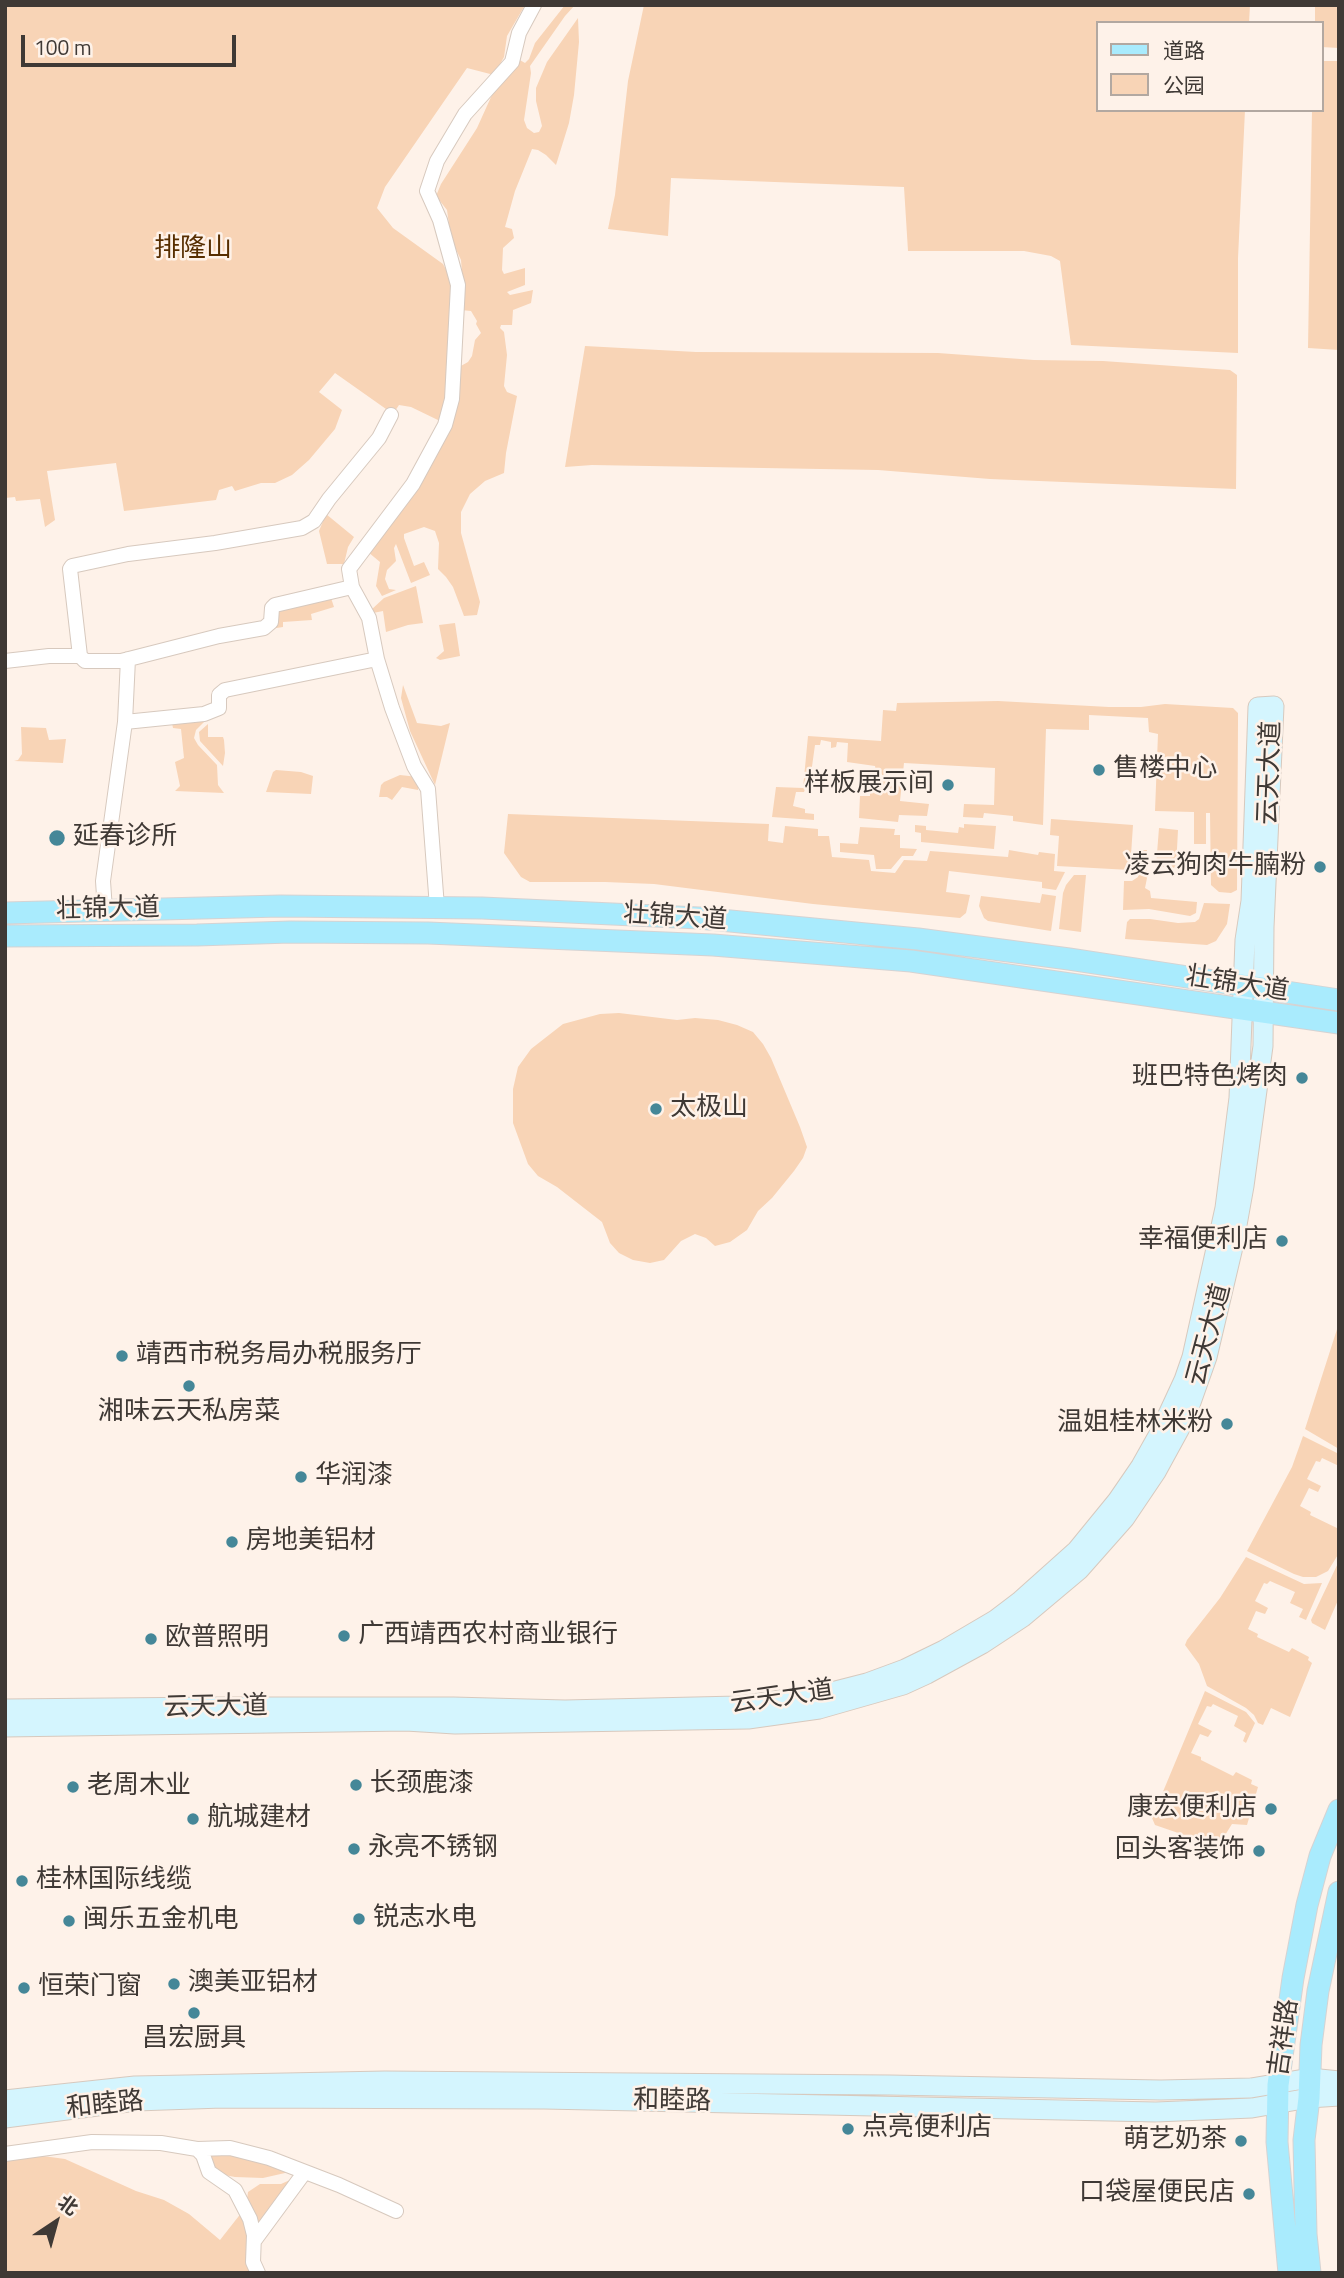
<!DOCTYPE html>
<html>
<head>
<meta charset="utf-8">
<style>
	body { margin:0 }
	#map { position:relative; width:1344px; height:2278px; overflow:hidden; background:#fef2e9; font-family:"Titillium Web","Noto Sans SC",sans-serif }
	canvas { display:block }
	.frame { position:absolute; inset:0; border:7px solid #3f3935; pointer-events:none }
	.legend { position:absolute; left:1096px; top:21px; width:228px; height:91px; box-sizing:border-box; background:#fef2e9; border:2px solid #b2a8a1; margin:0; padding:9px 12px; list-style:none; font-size:21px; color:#3f3935 }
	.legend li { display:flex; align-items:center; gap:14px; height:35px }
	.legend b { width:35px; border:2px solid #b2a8a1 }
	.north { position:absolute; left:21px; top:2187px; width:70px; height:70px; -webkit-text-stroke:5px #fef2e9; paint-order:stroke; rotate:36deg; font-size:19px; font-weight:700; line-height:28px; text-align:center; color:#3f3935 }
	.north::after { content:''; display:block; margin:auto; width:24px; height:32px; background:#3f3935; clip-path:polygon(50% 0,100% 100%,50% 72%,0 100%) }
	.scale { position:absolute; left:21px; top:35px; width:215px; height:32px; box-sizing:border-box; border:4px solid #3f3935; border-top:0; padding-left:9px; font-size:21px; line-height:24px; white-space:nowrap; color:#3f3935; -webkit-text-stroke:5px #fef2e9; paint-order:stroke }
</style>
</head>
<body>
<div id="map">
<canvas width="1344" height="2278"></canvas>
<div class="frame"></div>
<ul class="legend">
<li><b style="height:9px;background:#a9ebfd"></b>道路</li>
<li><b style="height:19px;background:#f8d4b6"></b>公园</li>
</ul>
<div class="north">北</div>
<div class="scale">100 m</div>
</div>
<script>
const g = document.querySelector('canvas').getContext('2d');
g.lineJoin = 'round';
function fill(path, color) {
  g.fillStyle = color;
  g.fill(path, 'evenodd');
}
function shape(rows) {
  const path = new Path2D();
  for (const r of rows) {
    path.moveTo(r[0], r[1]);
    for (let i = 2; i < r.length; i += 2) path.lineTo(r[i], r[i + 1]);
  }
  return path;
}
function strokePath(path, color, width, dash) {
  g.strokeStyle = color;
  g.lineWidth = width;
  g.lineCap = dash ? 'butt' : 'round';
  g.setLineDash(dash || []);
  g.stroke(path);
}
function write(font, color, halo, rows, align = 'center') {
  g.font = font + ' "Titillium Web","Noto Sans SC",sans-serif';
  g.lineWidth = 5;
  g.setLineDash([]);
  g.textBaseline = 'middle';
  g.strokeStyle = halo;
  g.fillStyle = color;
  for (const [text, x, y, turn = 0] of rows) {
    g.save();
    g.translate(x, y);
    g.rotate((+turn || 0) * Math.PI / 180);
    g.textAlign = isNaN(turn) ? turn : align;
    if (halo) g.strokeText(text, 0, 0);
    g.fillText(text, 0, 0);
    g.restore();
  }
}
fill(shape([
	[5,5,525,5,507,36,504,57,494,75,467,68,385,187,377,208,393,228,443,264,452,281,447,402,440,421,411,407,399,405,395,411,386,409,335,373,319,392,342,410,335,429,309,460,292,475,275,483,261,483,235,491,232,486,219,490,216,500,124,511,116,463,47,471,55,520,45,527,40,499,16,501,15,497,5,498],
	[565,5,575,5,565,16,530,66,531,73,524,120,527,128,534,133,539,132,542,126,536,101,536,88,547,62,578,18,579,42,574,95,569,123,556,165,546,155,538,150,532,149,515,191,505,227,512,229,514,238,503,248,502,270,504,274,525,268,525,285,507,292,510,295,533,290,531,303,513,310,512,325,501,325,500,328,504,332,507,355,504,386,507,392,517,396,506,453,504,473,485,481,470,494,461,512,461,533,480,602,477,615,464,616,453,587,446,577,438,569,439,543,435,531,424,527,404,534,404,538,414,566,424,562,430,575,411,583,396,544,394,548,396,561,387,570,385,579,389,589,396,590,382,596,376,586,380,562,368,552,445,440,452,420,459,367,468,362,472,356,475,340,481,333,476,324,477,321,471,311,461,310,463,286,461,260,451,239,447,210,436,196,441,184,477,128,496,86,518,59,525,63,529,59,535,43],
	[644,5,1250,5,1249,23,1097,23,1097,110,1245,110,1238,258,1238,353,1071,345,1060,261,1051,256,1024,251,908,251,904,187,671,178,668,236,608,229,615,195,628,81],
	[1315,5,1339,5,1339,48,1321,47,1321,23,1315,23],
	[1321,61,1339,61,1339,350,1308,348,1312,110,1321,110],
	[585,346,696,352,938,353,1034,360,1103,361,1230,370,1237,375,1237,386,1236,489,990,479,878,470,592,465,565,467],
	[326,514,354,537,348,547,344,564,327,564,319,531],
	[416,586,423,623,408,625,386,632,383,611,373,613,371,610,384,598],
	[331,598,334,607,311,614,312,620,283,622,283,627,270,629,274,609],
	[455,623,460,656,440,660,436,658,444,651,439,625],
	[403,685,417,723,441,726,450,723,435,785,410,731,401,698],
	[998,701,1109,707,1141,707,1165,704,1233,708,1238,713,1238,723,1237,890,1231,893,1219,892,1211,885,1210,813,1206,813,1206,844,1194,844,1194,812,1155,811,1158,734,1149,732,1148,718,1089,715,1089,730,1046,729,1043,825,1013,821,1013,816,984,813,983,818,963,817,964,804,994,805,995,768,904,763,900,801,929,804,927,816,899,815,898,822,859,818,860,796,870,796,870,792,881,792,882,774,876,772,875,766,847,762,848,743,837,742,836,747,831,748,831,742,821,740,820,745,815,745,809,788,805,789,804,792,796,792,793,806,805,809,805,813,814,814,814,820,772,817,776,787,803,788,808,736,881,741,883,710,896,711,897,703],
	[204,720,204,722,196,730,194,738,198,745,217,765,218,785,224,793,175,791,180,786,175,762,184,758,181,729,173,728,172,723],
	[208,724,208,737,223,737,224,740,225,753,223,766,200,741,199,732],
	[21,727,46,728,49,740,66,739,63,763,14,761,18,760,22,754],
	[276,770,301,772,313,776,311,794,266,792,273,772],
	[400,775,418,777,418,790,402,787,392,800,387,797,379,797,381,785,384,782],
	[508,814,769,824,768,841,783,843,785,826,818,829,818,836,829,836,832,857,869,860,871,871,895,873,904,860,927,861,930,851,1008,857,1009,850,1038,855,1039,852,1055,854,1054,871,1065,872,1056,890,1042,888,1042,882,949,871,946,892,970,895,966,913,960,918,813,904,654,884,605,882,530,882,521,877,504,853],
	[1051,819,1133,825,1130,870,1057,866,1059,836,1050,835],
	[964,824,996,826,994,849,921,842,921,833,915,832,915,825,926,826,926,830,958,833,959,827,964,828],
	[860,827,895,829,894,835,900,835,900,848,917,849,913,856,902,856,891,869,876,869,874,855,840,852,840,843,858,844],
	[1159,828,1178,830,1176,868,1156,866],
	[1141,850,1147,850,1147,878,1145,888,1150,891,1151,898,1197,902,1196,913,1190,916,1149,909,1123,910,1124,881,1132,881,1138,877],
	[1074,875,1086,875,1081,932,1059,929,1063,893,1066,885],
	[1042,894,1056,896,1051,931,988,921,984,918,979,906,981,896,1040,903],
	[1204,903,1230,904,1227,924,1216,941,1207,945,1125,939,1127,922,1130,919,1150,919,1178,923,1195,922,1199,919],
	[619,1013,677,1020,695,1018,718,1020,737,1025,753,1032,763,1044,771,1058,800,1127,807,1147,803,1158,794,1171,772,1198,758,1211,747,1230,730,1242,715,1246,706,1238,695,1234,681,1241,664,1260,650,1263,633,1260,619,1253,610,1243,602,1222,557,1187,538,1176,528,1164,513,1123,513,1089,518,1067,531,1049,563,1024,600,1014],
	[1339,1323,1339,1449,1305,1429],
	[1303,1436,1339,1454,1339,1466,1322,1458,1320,1462,1316,1461,1307,1479,1321,1486,1318,1492,1309,1488,1300,1506,1311,1512,1310,1515,1339,1529,1339,1553,1328,1571,1316,1577,1303,1577,1294,1574,1247,1551,1292,1467],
	[1246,1557,1304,1584,1322,1583,1306,1620,1299,1617,1303,1609,1290,1603,1295,1592,1270,1581,1267,1584,1264,1583,1255,1601,1268,1608,1265,1614,1256,1611,1248,1629,1258,1634,1257,1637,1289,1652,1292,1648,1309,1657,1308,1660,1312,1663,1290,1717,1271,1708,1263,1725,1258,1723,1254,1715,1246,1708,1207,1686,1199,1664,1185,1645,1187,1640,1220,1598],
	[1339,1561,1339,1598,1325,1630,1312,1623,1311,1620],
	[1205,1691,1246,1712,1255,1723,1246,1743,1243,1741,1246,1733,1234,1726,1238,1716,1213,1704,1211,1707,1207,1706,1198,1724,1212,1731,1208,1737,1200,1734,1191,1753,1201,1757,1201,1760,1233,1776,1236,1772,1252,1780,1251,1784,1258,1787,1247,1825,1232,1824,1222,1840,1213,1845,1155,1825,1152,1818],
	[221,2151,285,2170,285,2173,263,2178,235,2177,219,2174,209,2160,211,2155],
	[43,2156,65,2159,136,2191,164,2200,189,2214,220,2240,242,2212,245,2218,254,2273,5,2273,5,2162,22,2157],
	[290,2180,293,2180,258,2229,247,2199,248,2192,260,2184,281,2184]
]), '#f8d4b6');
const street = shape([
	[80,656,70,569,72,566,128,554,215,543,302,528,314,521,329,499,379,438,391,415],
	[5,661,49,656,80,656,85,661,121,661,219,636,264,628,271,622,272,608,275,605,352,587],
	[125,722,128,659],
	[437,907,428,789,414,766,392,708,377,659,369,618,352,587,349,569,413,484,445,425,452,399,458,285,440,220,427,191,437,161,465,114,512,62,519,33,534,5],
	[105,910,103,881,125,722,204,714,219,708,219,695,225,690,377,659],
	[197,2149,230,2148,269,2158,339,2185,396,2211],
	[5,2154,92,2142,161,2143,197,2149,203,2155,209,2172,235,2190,250,2219,254,2235,253,2262,258,2273],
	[254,2241,304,2173]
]);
const secondary = shape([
	[5,1709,215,1707,453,1707,565,1710,738,1706,824,1694,867,1683,905,1669,944,1650,995,1620,1020,1601,1077,1550,1117,1501,1141,1466,1159,1434,1184,1380,1192,1357,1225,1208,1239,1098,1245,940,1251,901,1258,707,1274,706,1264,927,1263,1046,1244,1186,1233,1247,1207,1357,1185,1419,1156,1472,1125,1518,1079,1570,1023,1617,982,1644,927,1674,903,1685,819,1709,748,1719,455,1724,406,1721,5,1727],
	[5,2100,135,2086,385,2081,889,2085,1161,2090,1251,2088,1310,2078,1339,2081],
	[5,2118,136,2101,222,2098,544,2099,1156,2112,1252,2108,1309,2098,1339,2096]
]);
const primary = shape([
	[5,913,280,906,482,908,699,918,918,939,1069,959,1339,1000],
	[5,936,197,935,290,932,428,933,713,945,911,961,1339,1023],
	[1289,2273,1277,2142,1278,2085,1293,1978,1307,1905,1320,1856,1339,1810],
	[1310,2273,1306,2234,1304,2140,1309,2098,1311,2045,1318,1991,1339,1892]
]);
strokePath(street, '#d7c9be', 16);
strokePath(secondary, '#d7c9be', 21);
strokePath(primary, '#d5d3d3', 23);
strokePath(street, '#fff', 14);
strokePath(secondary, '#d4f5fe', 19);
strokePath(primary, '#a9ebfd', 21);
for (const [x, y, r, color] of [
	[1099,770,7,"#458798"],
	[948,785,7,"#458798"],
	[57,838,9,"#458798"],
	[1320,867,7,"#458798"],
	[1302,1078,7,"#458798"],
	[656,1109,7,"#458798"],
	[1282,1241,7,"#458798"],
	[122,1356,7,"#458798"],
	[189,1386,7,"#458798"],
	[1227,1424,7,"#458798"],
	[301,1477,7,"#458798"],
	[232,1542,7,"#458798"],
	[344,1636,7,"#458798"],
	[151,1639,7,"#458798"],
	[356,1785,7,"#458798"],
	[73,1787,7,"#458798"],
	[1271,1809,7,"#458798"],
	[193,1819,7,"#458798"],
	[354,1849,7,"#458798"],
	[1259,1851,7,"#458798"],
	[22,1881,7,"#458798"],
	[359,1919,7,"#458798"],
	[69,1921,7,"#458798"],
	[174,1984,7,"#458798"],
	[24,1988,7,"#458798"],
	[194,2013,7,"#458798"],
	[848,2129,7,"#458798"],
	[1241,2141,7,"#458798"],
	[1249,2194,7,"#458798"]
]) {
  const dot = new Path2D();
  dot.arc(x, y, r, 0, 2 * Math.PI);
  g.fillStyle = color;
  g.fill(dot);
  strokePath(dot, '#fef2e9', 2.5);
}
write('26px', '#572e00', '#fef2e9', [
	["排隆山",193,250]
]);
write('26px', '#3f3935', '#fef2e9', [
	["售楼中心",1113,770],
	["样板展示间",934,785,"right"],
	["延春诊所",73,838],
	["凌云狗肉牛腩粉",1306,867,"right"],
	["班巴特色烤肉",1288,1078,"right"],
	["太极山",670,1109],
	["幸福便利店",1268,1241,"right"],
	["靖西市税务局办税服务厅",136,1356],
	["湘味云天私房菜",189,1413,"center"],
	["温姐桂林米粉",1213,1424,"right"],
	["华润漆",315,1477],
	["房地美铝材",246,1542],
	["广西靖西农村商业银行",358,1636],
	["欧普照明",165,1639],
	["长颈鹿漆",370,1785],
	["老周木业",87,1787],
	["康宏便利店",1257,1809,"right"],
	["航城建材",207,1819],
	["永亮不锈钢",368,1849],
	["回头客装饰",1245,1851,"right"],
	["桂林国际线缆",36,1881],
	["锐志水电",373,1919],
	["闽乐五金机电",83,1921],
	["澳美亚铝材",188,1984],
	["恒荣门窗",38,1988],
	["昌宏厨具",194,2040,"center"],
	["点亮便利店",862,2129],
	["萌艺奶茶",1227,2141,"right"],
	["口袋屋便民店",1235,2194,"right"]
], 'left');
write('26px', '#3f3935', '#fef2e9', [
	["云天大道",1271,773,-88],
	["壮锦大道",108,910,-1],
	["壮锦大道",675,918,4],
	["壮锦大道",1237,985,9],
	["云天大道",1210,1335,-75],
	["云天大道",782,1698,-8],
	["云天大道",216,1708,-1],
	["吉祥路",1285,2038,-82],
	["和睦路",672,2102,1],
	["和睦路",105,2106,-6]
]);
</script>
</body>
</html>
